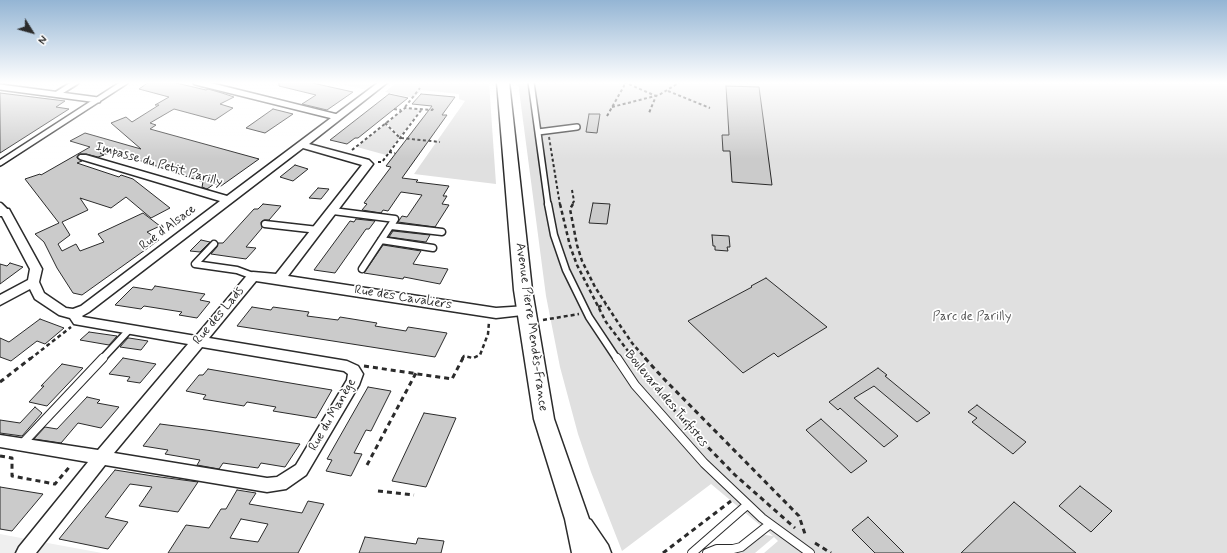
<!DOCTYPE html>
<html>
<head>
<meta charset="utf-8">
<style>
	body { margin:0 }
	#map { position:relative; width:1227px; height:553px; overflow:hidden; background:#fff; font-family:Mynerve,sans-serif }
	canvas { display:block }
	.north { position:absolute; left:12px; top:12px; width:40px; height:40px; -webkit-text-stroke:3px #fff; paint-order:stroke; rotate:127deg; font-size:11px; font-weight:700; line-height:16px; text-align:center; color:#2b2b2b }
	.north::after { content:''; display:block; margin:auto; width:14px; height:18px; background:#2b2b2b; clip-path:polygon(50% 0,100% 100%,50% 72%,0 100%) }
</style>
</head>
<body>
<div id="map">
<canvas width="1227" height="553"></canvas>
<div class="north">N</div>
</div>
<script>
const g = document.querySelector('canvas').getContext('2d');
g.lineJoin = 'round';
function fill(path, color) {
  g.fillStyle = color;
  g.fill(path, 'evenodd');
}
function shape(rows) {
  const path = new Path2D();
  for (const r of rows) {
    path.moveTo(r[0], r[1]);
    for (let i = 2; i < r.length; i += 2) path.lineTo(r[i], r[i + 1]);
  }
  return path;
}
function strokePath(path, color, width, dash) {
  g.strokeStyle = color;
  g.lineWidth = width;
  g.lineCap = dash ? 'butt' : 'round';
  g.setLineDash(dash || []);
  g.stroke(path);
}
function write(font, color, halo, rows, align = 'center') {
  g.font = font + ' Mynerve,sans-serif';
  g.lineWidth = 3.5;
  g.setLineDash([]);
  g.textBaseline = 'middle';
  g.strokeStyle = halo;
  g.fillStyle = color;
  for (const [text, x, y, turn = 0] of rows) {
    g.save();
    g.translate(x, y);
    g.rotate((+turn || 0) * Math.PI / 180);
    g.textAlign = isNaN(turn) ? turn : align;
    if (halo) g.strokeText(text, 0, 0);
    g.fillText(text, 0, 0);
    g.restore();
  }
}
fill(shape([
	[333,82,378,82,367,90],
	[0,534,53,544,102,553,0,553]
]), '#efefef');
fill(shape([
	[397,82,489,82,496,184,414,174,465,101,459,99,459,94,421,90,414,98,385,92],
	[518,82,1227,82,1227,553,764,553,778,541,774,537,755,553,720,553,738,553,748,548,760,537,765,535,773,536,711,484,622,551,591,472,578,434,560,367,546,296],
	[405,108,420,110,400,137,387,123],
	[385,124,399,138,386,155,357,147]
]), '#e0e0e0');
const building = shape([
	[149,82,172,82,206,90,208,89,222,93,234,97,220,104,233,108,215,120,174,109,150,123,156,125,150,129,259,159,221,186,214,184,207,189,202,187,203,182,115,152,106,154,100,153,104,155,98,157,86,154,79,154,77,158,82,161,77,163,119,177,121,175,133,179,170,208,151,218,126,197,111,208,80,198,88,210,62,222,70,235,58,244,62,251,76,244,80,251,104,242,98,234,143,213,160,226,147,232,159,240,82,295,73,293,57,268,44,242,35,234,59,223,25,179,40,174,41,175,90,147,70,141,85,133,141,149,111,123,126,117,132,122,159,105,155,105,169,97,139,89,149,82],
	[279,82,308,82,353,92,327,110,302,104,316,95,279,86,279,82],
	[726,86,759,87,772,185,732,182,730,151,723,151,722,135,729,135,726,86],
	[0,93,65,101,56,107,69,109,0,153,0,93],
	[389,94,408,98,358,138,355,138,347,144,330,140,389,94],
	[421,94,455,97,442,115,447,115,402,178,418,180,416,182,449,186,443,196,447,196,442,204,449,205,435,227,398,222,402,216,407,217,422,195,401,192,388,211,383,210,381,213,362,210,367,204,364,203,391,167,386,166,432,106,412,104,421,94],
	[273,109,293,114,265,133,246,128,273,109],
	[589,114,600,114,597,133,586,132,589,114],
	[295,165,308,169,293,181,280,177,295,165],
	[318,188,329,189,321,199,309,198,318,188],
	[593,203,610,204,607,224,589,223,593,203],
	[263,204,281,206,269,220,264,220,261,222,262,228,246,247,256,248,246,259,211,254,217,247,218,243,223,243,254,209,258,209,263,204],
	[356,219,375,221,369,229,366,229,335,273,314,270,350,221,354,222,356,219],
	[393,231,430,235,426,242,389,237,393,231],
	[712,235,729,236,730,247,727,247,728,251,715,250,715,246,713,246,712,235],
	[201,240,210,242,200,252,190,251,201,240],
	[383,245,421,251,413,264,448,269,440,284,404,277,403,279,364,273,383,245],
	[10,263,23,267,0,284,0,264,7,266,10,263],
	[766,278,827,327,778,357,774,353,743,373,688,321,752,287,751,286,766,278],
	[155,286,205,294,200,300,210,302,197,318,179,315,182,312,144,306,141,309,115,305,133,287,152,290,155,286],
	[252,307,271,310,273,307,309,312,307,316,338,320,340,317,377,323,375,326,406,331,408,327,447,333,435,357,237,326,252,307],
	[40,319,64,328,45,344,37,341,11,361,0,357,0,338,9,342,40,319],
	[89,332,117,336,109,345,80,340,89,332],
	[128,338,129,338,148,341,141,350,120,347,128,338],
	[123,358,156,364,140,383,127,381,130,377,109,374,123,358],
	[62,364,83,368,47,406,29,402,44,386,41,386,62,364],
	[878,368,887,375,885,376,930,413,917,422,874,386,854,398,898,436,884,447,840,408,838,410,829,402,878,368],
	[208,369,296,384,332,390,316,418,273,411,276,407,247,402,244,406,203,399,206,395,186,391,199,375,203,375,208,369],
	[368,387,391,391,371,431,366,430,354,453,362,454,351,476,326,471,332,460,327,459,368,387],
	[87,397,100,400,97,403,119,407,101,428,78,423,61,443,34,439,45,427,57,429,87,397],
	[977,405,1026,442,1013,454,972,422,977,418,968,412,977,405],
	[35,407,42,413,22,436,0,433,0,420,20,423,35,407],
	[424,413,456,418,426,487,392,481,424,413],
	[821,419,867,461,851,473,806,430,821,419],
	[160,424,206,430,300,444,285,467,261,463,258,468,223,463,219,469,197,465,200,460,165,454,168,450,143,446,160,424],
	[115,470,153,476,198,482,178,512,139,506,152,487,130,484,105,517,128,522,108,549,59,539,115,470],
	[1080,486,1112,511,1091,532,1059,506,1080,486],
	[0,487,43,494,12,531,0,529,0,487],
	[237,490,256,493,249,504,302,513,308,501,324,504,298,553,168,553,186,525,209,528,221,509,226,509,237,490],
	[241,519,268,524,258,542,230,538,241,519],
	[1014,502,1076,553,961,553,1014,502],
	[868,517,904,553,875,553,852,530,868,517],
	[365,537,416,544,418,538,444,541,441,553,359,553,365,537]
]);
fill(building, '#cbcbcb');
strokePath(building, '#2b2b2b', 1);
const laneFar2 = shape([
	[196,82,337,117],
	[531,82,548,205],
	[0,87,98,100],
	[57,94,76,82],
	[538,132,577,127],
	[0,163,125,82]
]);
const laneFar1 = shape([
	[548,204,554,235,566,270,589,317,617,359],
	[0,206,5,211],
	[333,211,395,219,362,269],
	[265,224,318,230],
	[391,226,442,232],
	[381,240,433,248],
	[214,244,195,264,237,270,253,276],
	[102,359,129,330]
]);
const lane = shape([
	[617,358,635,385,704,463,762,518,810,553],
	[22,444,103,358],
	[692,553,747,505],
	[707,553,717,549,733,549,741,547,770,524]
]);
const street = shape([
	[379,82,388,82,309,144,369,160,373,164,288,276,496,308,527,306,531,308,533,311,531,314,496,318,256,281,209,338,347,361,358,366,363,374,359,385,306,475,286,489,267,492,105,465,36,553,16,553,19,547,88,462,0,447,0,435,98,450,188,344,74,324,70,318,59,315,35,299,30,289,0,305,0,295,28,280,30,269,2,216,0,216,0,209,9,209,42,269,39,282,44,293,66,308,73,309,81,306,220,201,80,159,78,157,80,155,86,155,227,196,379,82],
	[303,148,362,165,276,274,253,272,249,273,196,336,83,317,82,316,89,312,303,148],
	[202,347,344,371,348,374,347,380,296,465,277,477,267,478,114,453,202,347]
]);
const secondary = shape([
	[497,82,509,82,532,290,554,419,589,519,591,520,608,545,611,553,572,553,565,519,534,419,514,290,497,82]
]);
strokePath(laneFar2, '#2b2b2b', 8);
strokePath(laneFar1, '#2b2b2b', 9);
strokePath(lane, '#2b2b2b', 10);
strokePath(street, '#2b2b2b', 3);
strokePath(secondary, '#2b2b2b', 3);
strokePath(shape([
	[624,82,656,96,649,113],
	[668,91,710,108],
	[405,107,420,88],
	[612,107,659,95,680,82],
	[394,109,401,110],
	[607,116,624,86,624,82],
	[385,123,400,138],
	[549,137,560,205],
	[401,138,440,142],
	[352,150,405,108,432,110,435,107],
	[389,152,395,153],
	[378,162,382,162,422,109],
	[572,190,574,201,572,205]
]), '#2b2b2b', 2, [3, 2.5]);
strokePath(shape([
	[560,204,570,246,577,265,606,322,634,359],
	[573,204,570,209,577,245,582,261,595,287,615,318,632,343,646,359],
	[598,307,606,304],
	[543,320,579,314],
	[30,359,71,327],
	[462,359,464,356,473,358,480,355,488,334,489,322]
]), '#2b2b2b', 2.5, [4, 3]);
strokePath(shape([
	[633,358,661,395,698,437,735,475,795,528],
	[645,358,663,378,799,516,806,537],
	[364,366,452,379,463,358],
	[0,382,31,358],
	[0,456,12,458,12,476,55,484,71,465],
	[367,465,416,373],
	[378,491,414,495],
	[815,543,831,553],
	[663,553,731,501]
]), '#2b2b2b', 3, [5, 4]);
strokePath(laneFar2, '#fff', 5);
strokePath(laneFar1, '#fff', 6);
strokePath(lane, '#fff', 8);
fill(street, '#fff');
fill(secondary, '#fff');
const sky = g.createLinearGradient(0, 0, 0, 159);
sky.addColorStop(0, '#94b5d4');
sky.addColorStop(0.52, '#fff');
sky.addColorStop(1, '#ffffff00');
g.fillStyle = sky;
g.fillRect(0, 0, 1227, 159);
write('13px', '#2b2b2b', '#fff', [
	["Impasse du Petit Parilly",159,165,16],
	["Rue d'Alsace",168,228,-37],
	["Rue des Cavaliers",403,298,9],
	["Rue des Lads",219,316,-50],
	["Avenue Pierre Mendès-France",531,327,82],
	["Boulevard des Turfistes",666,399,50],
	["Rue du Manège",333,415,-60]
]);
write('13px', '#585858', '#fff', [
	["Parc de Parilly",972,317]
]);
</script>
</body>
</html>
